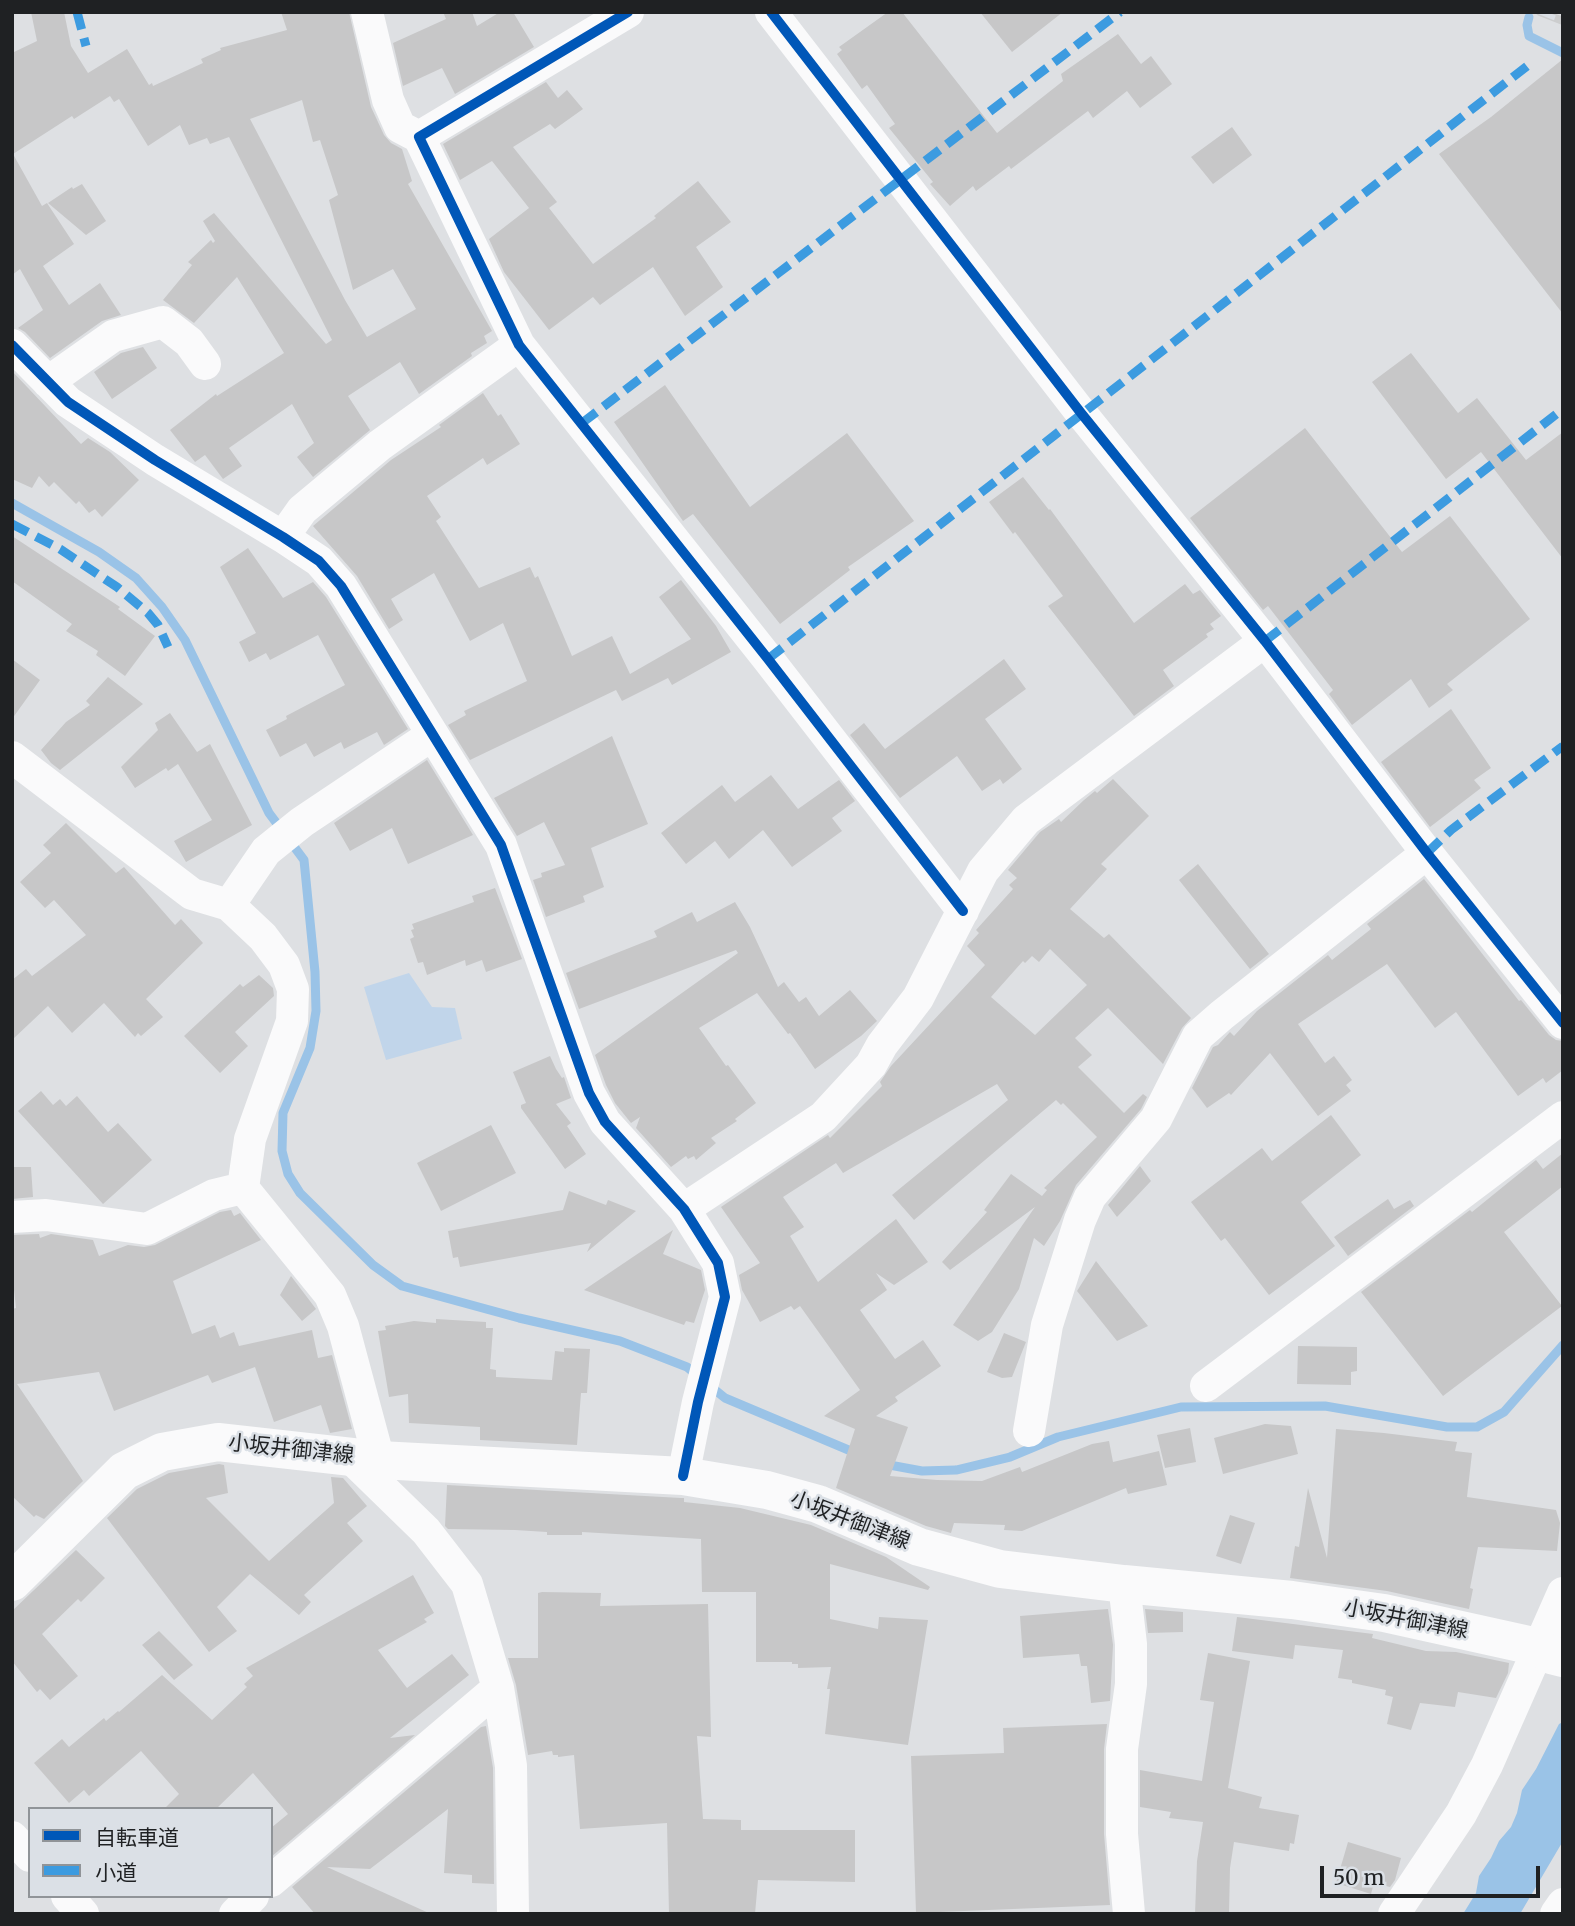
<!DOCTYPE html>
<html>
<head>
<meta charset="utf-8">
<style>
	body { margin:0 }
	#map { position:relative; width:1575px; height:1926px; overflow:hidden; background:#dee0e3; font-family:Merriweather,"Noto Sans JP",serif }
	canvas { display:block }
	.frame { position:absolute; inset:0; border:14px solid #1f2123; pointer-events:none }
	.legend { position:absolute; left:28px; top:1807px; width:245px; height:91px; box-sizing:border-box; background:#dbe0e6; border:2px solid #909498; margin:0; padding:9px 12px; list-style:none; font-size:21px; color:#1f2123 }
	.legend li { display:flex; align-items:center; gap:14px; height:35px }
	.legend b { width:35px; border:2px solid #909498 }
	.scale { position:absolute; left:1320px; top:1866px; width:220px; height:32px; box-sizing:border-box; border:4px solid #1f2123; border-top:0; padding-left:9px; font-size:21px; line-height:24px; white-space:nowrap; color:#1f2123; -webkit-text-stroke:5px #dbe0e6; paint-order:stroke }
</style>
</head>
<body>
<div id="map">
<canvas width="1575" height="1926"></canvas>
<div class="frame"></div>
<ul class="legend">
<li><b style="height:9px;background:#0057b8"></b>自転車道</li>
<li><b style="height:9px;background:#3c9be0"></b>小道</li>
</ul>
<div class="scale">50 m</div>
</div>
<script>
const g = document.querySelector('canvas').getContext('2d');
g.lineJoin = 'round';
function fill(path, color) {
  g.fillStyle = color;
  g.fill(path, 'evenodd');
}
function shape(rows) {
  const path = new Path2D();
  for (const r of rows) {
    path.moveTo(r[0], r[1]);
    for (let i = 2; i < r.length; i += 2) path.lineTo(r[i], r[i + 1]);
  }
  return path;
}
function strokePath(path, color, width, dash) {
  g.strokeStyle = color;
  g.lineWidth = width;
  g.lineCap = dash ? 'butt' : 'round';
  g.setLineDash(dash || []);
  g.stroke(path);
}
function write(font, color, halo, rows, align = 'center') {
  g.font = font + ' Merriweather,"Noto Sans JP",serif';
  g.lineWidth = 5;
  g.setLineDash([]);
  g.textBaseline = 'middle';
  g.strokeStyle = halo;
  g.fillStyle = color;
  for (const [text, x, y, turn = 0] of rows) {
    g.save();
    g.translate(x, y);
    g.rotate((+turn || 0) * Math.PI / 180);
    g.textAlign = isNaN(turn) ? turn : align;
    if (halo) g.strokeText(text, 0, 0);
    g.fillText(text, 0, 0);
    g.restore();
  }
}
fill(shape([
	[409,973,432,1007,455,1008,462,1039,386,1060,364,987]
]), '#c1d5ea');
fill(shape([
	[1563,1722,1563,1841,1520,1914,1463,1914,1476,1893,1479,1876,1491,1858,1499,1841,1511,1827,1517,1813,1522,1790,1536,1769,1559,1724]
]), '#9ac3e7');
strokePath(shape([
	[1529,17,1527,25,1529,36,1563,53],
	[12,503,99,552,136,578,162,607,185,640,269,813,304,860,315,972,316,1011,310,1048,283,1113,282,1151,288,1174,300,1193,373,1265,402,1286,519,1318,620,1341,687,1367,699,1377],
	[709,1385,725,1398,858,1454],
	[884,1464,922,1471,956,1470,1010,1457,1058,1437,1181,1407,1325,1406,1447,1427,1477,1427,1504,1412,1563,1345]
]), '#9ac3e7', 9);
fill(shape([
	[31,12,64,12,71,46,88,73,127,49,149,85,152,83,153,86,203,63,201,59,221,50,220,48,287,30,281,12,349,12,371,107,384,135,391,143,402,149,412,181,408,184,492,331,484,336,487,343,471,353,472,356,419,394,400,362,348,396,370,430,313,477,297,457,314,443,292,404,229,448,242,466,223,479,205,455,195,462,170,430,216,394,217,396,284,353,237,277,194,323,163,300,192,265,188,262,211,240,213,243,215,241,203,221,214,213,326,344,332,340,229,137,210,144,207,138,189,145,180,125,148,146,119,99,114,102,110,96,74,119,72,116,13,154,42,206,47,203,74,244,43,266,69,305,100,283,121,315,102,321,50,358,25,332,18,328,43,310,20,269,12,275,12,53,37,41],
	[302,100,313,142,320,140,338,195,329,200,353,290,393,269,416,309,367,337,345,300,250,119],
	[443,12,472,12,477,26,500,12,513,12,534,47,455,94,442,68,403,86,393,43,446,19],
	[888,12,902,12,997,133,1063,81,1061,74,1118,34,1141,64,1151,56,1172,84,1140,108,1127,91,1093,118,1088,111,1011,169,1009,166,976,191,973,186,950,206,930,184,933,182,889,128,895,124,867,85,862,89,837,54,842,50,839,47],
	[980,12,1063,12,1012,52],
	[1563,59,1563,314,1439,154,1491,117],
	[546,82,558,98,567,90,583,109,555,129,550,124,513,147,557,202,549,208,593,264,656,218,654,216,698,181,731,222,696,247,723,287,685,316,653,267,600,305,593,297,549,330,504,272,489,239,529,208,492,161,460,180,443,144],
	[1232,127,1252,155,1213,184,1191,157],
	[82,184,106,221,86,235,48,203,72,187,73,189],
	[143,347,157,368,112,399,94,372,121,353],
	[1411,353,1458,413,1477,398,1526,460,1563,432,1563,559,1481,452,1446,479,1372,382],
	[12,371,81,444,88,438,110,452,139,480,102,517,95,509,89,513,79,501,76,504,54,482,49,487,39,476,32,488,12,479],
	[665,385,750,507,847,433,914,521,848,567,850,570,780,624,693,514,683,521,614,422],
	[483,393,498,416,501,414,520,444,487,465,483,458,427,496,441,517,436,521,479,588,530,567,535,578,538,576,572,656,612,636,630,674,691,639,659,597,681,580,716,626,731,652,672,685,668,678,622,701,616,690,470,760,448,725,466,715,464,711,527,681,503,623,470,641,434,573,391,599,403,620,389,629,357,576,313,526,391,460,441,427,439,425],
	[1305,428,1402,552,1450,516,1530,619,1447,684,1453,690,1429,708,1411,679,1352,725,1329,694,1333,690,1268,606,1263,610,1190,518],
	[1023,477,1049,510,1050,509,1134,623,1185,584,1193,594,1200,590,1221,616,1210,624,1214,629,1206,634,1208,637,1163,670,1174,686,1134,716,1048,606,1063,596,1015,532,1013,534,989,502],
	[12,536,120,607,118,609,155,636,125,676,96,655,98,651,66,631,72,624,12,581],
	[248,548,283,598,313,582,326,597,408,729,384,745,377,732,344,749,341,742,314,757,306,743,280,757,266,730,287,719,286,716,345,685,318,635,270,660,266,653,249,662,239,642,256,633,220,567],
	[12,659,40,680,12,719],
	[1004,659,1026,689,985,719,1022,769,1003,784,1000,779,982,791,957,756,900,798,850,735,864,723,885,749],
	[108,677,143,704,60,770,51,763,41,750,66,722,90,705,86,701],
	[1451,709,1491,768,1474,780,1481,788,1430,827,1381,762],
	[170,713,197,752,210,744,252,825,186,862,174,841,212,820,178,764,168,771,166,768,135,788,121,767,158,730,155,723],
	[612,736,648,824,591,848,604,887,583,896,585,902,546,917,533,880,542,877,541,873,565,865,544,822,517,836,494,798],
	[427,760,473,835,408,864,392,828,350,851,334,823],
	[771,775,798,809,839,780,855,801,832,818,842,831,792,867,763,830,729,859,715,841,686,864,661,833,722,785,735,802],
	[1113,779,1149,816,1101,864,1107,869,1070,909,1104,938,1109,934,1191,1018,1182,1028,1163,1064,1108,1008,1075,1038,1092,1055,1078,1067,1124,1113,1143,1094,1147,1097,1141,1109,1076,1185,1060,1221,1044,1246,1034,1238,1019,1289,992,1332,978,1341,953,1325,1035,1207,950,1270,942,1262,987,1212,984,1210,1011,1174,1042,1196,1047,1190,1044,1188,1097,1137,1063,1103,1061,1105,1056,1100,914,1220,892,1195,1008,1100,997,1084,843,1173,836,1163,783,1197,804,1227,790,1236,818,1282,896,1219,928,1262,894,1285,876,1273,887,1290,860,1310,895,1359,923,1340,941,1366,895,1397,898,1401,876,1416,908,1427,890,1476,937,1480,982,1481,1020,1467,1022,1472,1092,1444,1109,1441,1113,1462,1159,1451,1167,1485,1128,1494,1126,1488,1022,1531,1004,1530,1005,1525,954,1523,951,1533,926,1526,836,1488,855,1429,824,1416,860,1390,800,1306,794,1310,791,1306,760,1322,742,1290,739,1275,760,1263,721,1207,828,1135,830,1138,882,1086,880,1082,891,1066,985,965,967,946,979,933,976,930,1013,889,1009,885,1017,878,1008,870,1040,832,1059,819,1061,822,1084,800,1095,791,1097,793],
	[1050,949,1087,985,1035,1035,991,997,1023,961,1025,963,1032,956,1039,962],
	[66,823,116,873,124,867,175,925,181,919,203,943,146,999,163,1017,141,1036,138,1033,135,1037,104,1003,72,1033,48,1006,12,1040,12,980,26,969,32,976,86,935,54,900,45,908,20,882,51,853,43,845],
	[1198,864,1269,954,1250,969,1179,880],
	[1424,879,1519,1001,1521,1000,1549,1035,1556,1040,1563,1041,1563,1070,1546,1083,1543,1078,1518,1096,1456,1012,1435,1028,1387,964,1298,1024,1325,1063,1334,1056,1352,1080,1346,1085,1351,1091,1318,1116,1270,1053,1231,1095,1229,1093,1207,1108,1192,1088,1213,1047,1218,1045,1230,1032,1234,1036,1257,1011,1328,955,1332,960,1371,929,1367,924],
	[495,888,522,959,486,972,482,960,466,966,465,960,427,975,423,962,418,963,410,939,414,937,411,930,414,929,412,924,474,902,472,896],
	[735,902,750,927,778,987,784,982,799,1002,806,997,819,1016,850,990,877,1021,861,1036,815,1069,795,1040,790,1033,788,1034,757,993,699,1028,726,1066,728,1065,756,1103,735,1119,737,1121,711,1138,716,1143,696,1160,694,1156,688,1159,686,1156,671,1167,636,1128,640,1117,631,1123,615,1103,606,1085,595,1055,738,953,736,950,579,1009,566,973,657,937,654,931,692,912,697,922],
	[259,975,273,988,274,996,235,1032,248,1046,220,1073,184,1036,240,984,243,987],
	[550,1056,556,1069,562,1078,564,1077,571,1098,556,1104,571,1123,567,1126,586,1154,565,1169,521,1108,521,1105,526,1103,513,1072],
	[41,1091,53,1105,60,1099,66,1106,77,1096,108,1132,118,1123,152,1160,103,1204,18,1111],
	[1331,1115,1361,1155,1301,1202,1335,1246,1269,1295,1225,1238,1221,1241,1191,1202,1262,1148,1272,1161],
	[491,1125,516,1173,441,1211,417,1163],
	[1563,1153,1563,1186,1504,1232,1562,1306,1443,1396,1361,1292,1470,1210,1472,1212,1536,1160,1543,1169],
	[1140,1166,1151,1181,1117,1217,1108,1205],
	[12,1167,31,1167,33,1197,12,1199],
	[569,1191,606,1205,608,1200,636,1211,587,1252,591,1243,460,1267,458,1257,453,1258,448,1231,563,1210],
	[1388,1199,1394,1209,1410,1200,1414,1206,1348,1256,1334,1237],
	[231,1210,234,1216,240,1213,261,1240,173,1281,192,1334,215,1325,220,1338,234,1332,239,1346,312,1330,318,1358,332,1355,352,1429,330,1433,321,1405,274,1422,255,1367,212,1383,208,1375,114,1411,99,1372,17,1384,83,1481,44,1519,36,1515,34,1517,12,1496,12,1309,16,1308,12,1272,12,1235,39,1234,40,1238,51,1234,93,1240,99,1256,128,1245,144,1247,155,1245,220,1212],
	[673,1230,663,1254,701,1270,705,1290,694,1323,686,1321,684,1325,584,1290],
	[1096,1261,1107,1275,1148,1326,1117,1341,1077,1291],
	[291,1276,316,1309,302,1321,280,1295],
	[436,1319,486,1322,486,1328,493,1328,490,1369,496,1370,496,1377,552,1380,555,1351,564,1352,564,1348,590,1349,587,1393,581,1393,577,1445,480,1440,480,1427,409,1423,408,1394,389,1397,378,1331,386,1330,385,1326,414,1321,436,1323],
	[1004,1333,1026,1342,1012,1377,1002,1378,987,1372],
	[1298,1346,1357,1347,1357,1371,1351,1372,1351,1385,1297,1384],
	[1265,1424,1291,1426,1298,1454,1223,1474,1214,1438],
	[1190,1428,1196,1462,1165,1468,1157,1435],
	[1336,1429,1384,1433,1457,1442,1455,1451,1472,1453,1467,1497,1556,1510,1560,1523,1557,1551,1478,1547,1470,1588,1473,1589,1469,1609,1387,1591,1290,1578,1295,1546,1299,1547,1308,1488,1327,1558],
	[219,1464,224,1465,228,1493,206,1498,269,1561,334,1503,331,1477,343,1478,367,1506,347,1523,363,1541,304,1595,311,1602,299,1615,250,1574,217,1607,237,1631,209,1652,107,1518,137,1489,169,1473],
	[447,1485,681,1498,684,1498,684,1502,740,1508,811,1525,886,1557,930,1587,928,1590,830,1564,830,1619,878,1629,879,1617,928,1620,908,1745,825,1734,830,1689,827,1689,831,1667,798,1668,798,1664,792,1664,792,1662,756,1662,756,1592,702,1592,701,1539,582,1532,582,1535,547,1535,547,1532,515,1530,448,1529,445,1526],
	[1230,1515,1255,1523,1241,1564,1216,1556],
	[76,1550,105,1578,81,1602,78,1599,42,1634,78,1676,50,1700,40,1689,37,1692,12,1661,12,1611],
	[413,1575,434,1613,424,1619,427,1622,378,1650,407,1688,452,1654,469,1675,390,1738,415,1735,271,1857,271,1828,288,1814,253,1773,216,1809,164,1809,179,1794,141,1751,89,1796,84,1790,69,1803,34,1763,62,1739,69,1747,104,1718,106,1721,118,1711,119,1712,162,1675,212,1720,247,1687,244,1684,253,1676,246,1668],
	[542,1592,601,1593,600,1606,708,1604,711,1737,697,1736,703,1819,741,1820,741,1830,855,1830,855,1882,758,1880,755,1914,669,1914,667,1823,580,1829,574,1755,558,1757,558,1755,553,1755,552,1751,528,1755,516,1685,508,1658,538,1658,538,1593],
	[1108,1609,1113,1645,1110,1701,1091,1703,1087,1666,1081,1666,1079,1654,1023,1658,1020,1616],
	[1145,1609,1183,1612,1183,1632,1148,1633],
	[1237,1617,1373,1634,1372,1638,1426,1651,1456,1652,1509,1663,1508,1673,1496,1698,1458,1692,1455,1707,1420,1703,1411,1730,1387,1724,1393,1697,1385,1695,1386,1690,1352,1683,1352,1680,1338,1678,1343,1650,1295,1645,1293,1659,1232,1651],
	[159,1631,193,1665,174,1680,142,1645],
	[1208,1653,1250,1661,1228,1788,1262,1797,1259,1808,1299,1815,1294,1844,1290,1843,1289,1851,1234,1842,1230,1868,1229,1914,1195,1914,1197,1861,1203,1822,1169,1818,1171,1812,1140,1807,1140,1770,1202,1781,1214,1702,1200,1700],
	[1107,1724,1104,1749,1104,1834,1110,1905,916,1913,911,1756,1004,1753,1003,1728],
	[486,1726,493,1768,494,1884,472,1883,472,1875,444,1873,448,1809,370,1869,327,1867,431,1914,315,1914,292,1887,481,1727],
	[1348,1842,1401,1858,1395,1880,1390,1887,1374,1883,1371,1894,1336,1883]
]), '#c7c7c8');
strokePath(shape([
	[367,12,388,100,400,127,419,137],
	[628,12,419,137,519,345,768,659,963,911],
	[771,12,1081,413,1265,641,1427,853,1563,1023],
	[12,345,68,402,155,460,283,537,319,561,341,586,501,845,589,1093,605,1122,684,1209,718,1263,725,1297,698,1402,683,1476],
	[48,382,113,336,163,322,189,342,205,364],
	[283,537,302,510,380,445,519,345],
	[12,757,192,894,229,905,263,937,284,965,293,989,292,1021,250,1139,243,1188,330,1295,343,1326,379,1460],
	[229,905,266,851,302,822,432,735],
	[684,1209,823,1117,871,1065,882,1045,918,998,983,871,1026,820,1265,641],
	[12,1217,46,1215,147,1229,214,1195,243,1188],
	[1206,1386,1563,1117],
	[1029,1431,1047,1325,1080,1220,1090,1197,1156,1119,1198,1036,1222,1015,1427,853],
	[349,1456,426,1531,467,1584,498,1688,511,1766,513,1914],
	[1124,1584,1131,1644,1131,1684,1122,1749,1122,1834,1129,1914],
	[12,1837,30,1856],
	[271,1881,498,1688],
	[67,1896,83,1914],
	[235,1914,253,1896],
	[1394,1914,1461,1814,1487,1765,1563,1593],
	[1556,1914,1563,1904]
]), '#fafafb', 32);
strokePath(shape([
	[12,1582,124,1471,162,1452,218,1442,379,1460,683,1476,767,1490,818,1504,919,1547,1000,1569,1124,1584,1292,1600,1384,1613,1538,1647,1551,1655,1563,1658]
]), '#fafafb', 38);
const rail = shape([
	[1540,12,1563,21]
]);
strokePath(rail, '#cccdce', 8);
strokePath(rail, '#dbe0e6', 5, [16]);
strokePath(shape([
	[77,12,86,46],
	[582,423,1120,12],
	[12,524,60,549,117,587,148,613,158,625,168,647],
	[1265,641,1563,409],
	[768,659,1531,63],
	[1427,853,1451,830,1563,746]
]), '#3c9be0', 9, [18, 9]);
strokePath(shape([
	[628,12,419,137,519,345,768,659,963,911],
	[771,12,1081,413,1265,641,1427,853,1563,1023],
	[12,345,68,402,155,460,283,537,319,561,341,586,501,845,589,1093,605,1122,684,1209,718,1263,725,1297,698,1402,683,1476]
]), '#0057b8', 10);
write('21px', '#1f2123', '#dbe0e6', [
	["小坂井御津線",291,1450,6],
	["小坂井御津線",850,1521,21],
	["小坂井御津線",1406,1620,11]
]);
</script>
</body>
</html>
